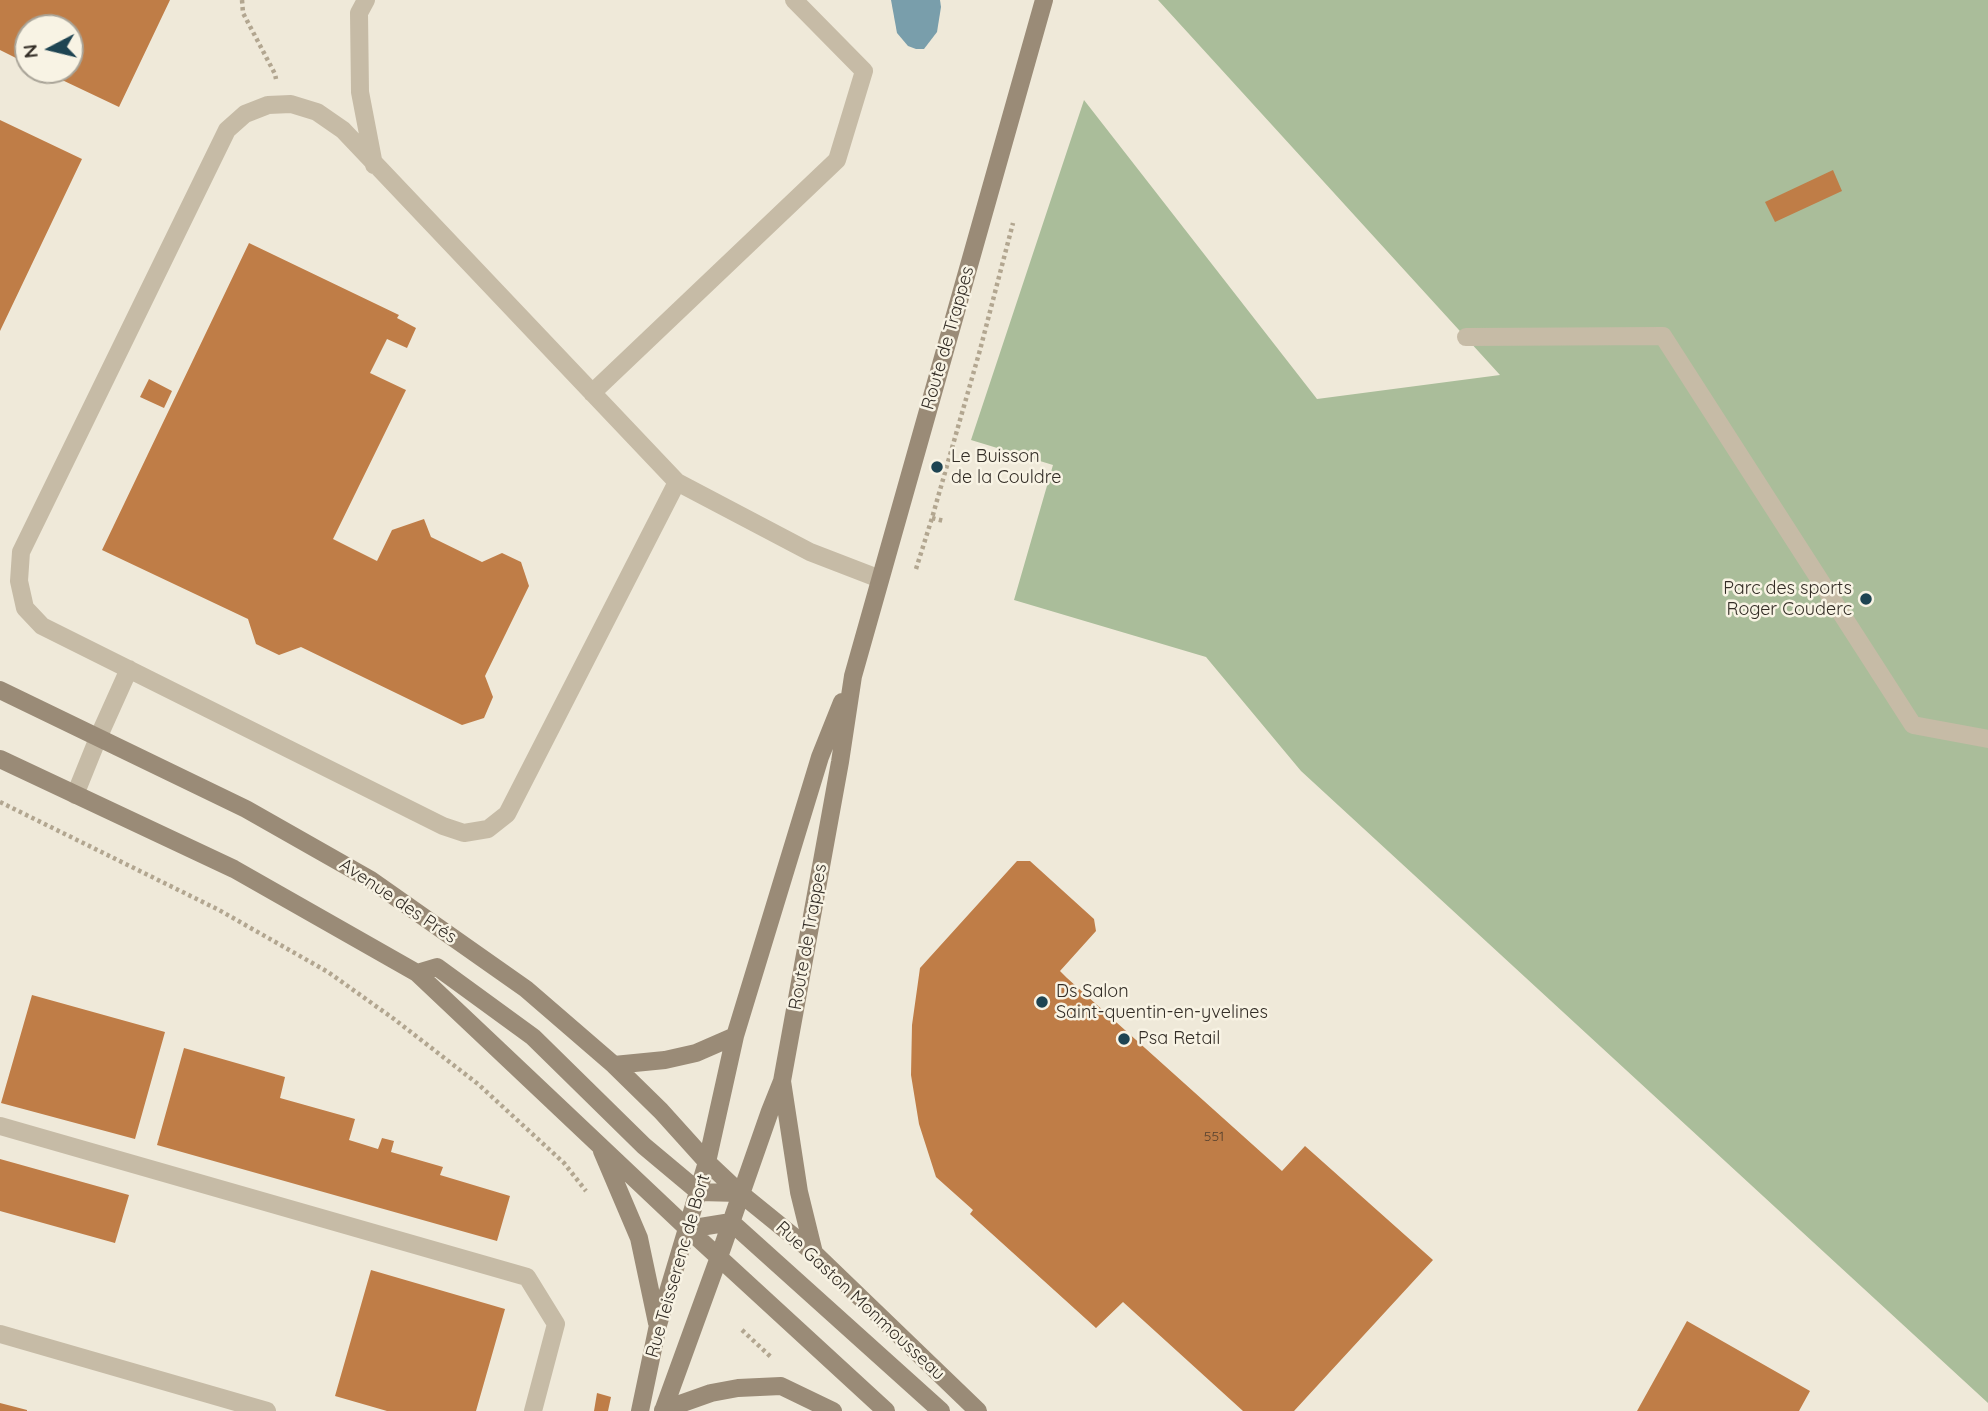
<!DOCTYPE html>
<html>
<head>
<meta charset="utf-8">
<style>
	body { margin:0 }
	#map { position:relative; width:1988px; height:1411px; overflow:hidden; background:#efe9d9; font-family:Quicksand,sans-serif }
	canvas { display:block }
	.north { position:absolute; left:14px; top:14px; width:70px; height:70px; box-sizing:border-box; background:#f8f3e4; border:2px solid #a9a498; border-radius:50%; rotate:263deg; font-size:19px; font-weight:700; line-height:28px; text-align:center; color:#332d26 }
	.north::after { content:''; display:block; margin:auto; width:24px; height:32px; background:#1e4452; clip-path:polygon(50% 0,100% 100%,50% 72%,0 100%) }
</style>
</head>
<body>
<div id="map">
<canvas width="1988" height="1411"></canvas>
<div class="north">N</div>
</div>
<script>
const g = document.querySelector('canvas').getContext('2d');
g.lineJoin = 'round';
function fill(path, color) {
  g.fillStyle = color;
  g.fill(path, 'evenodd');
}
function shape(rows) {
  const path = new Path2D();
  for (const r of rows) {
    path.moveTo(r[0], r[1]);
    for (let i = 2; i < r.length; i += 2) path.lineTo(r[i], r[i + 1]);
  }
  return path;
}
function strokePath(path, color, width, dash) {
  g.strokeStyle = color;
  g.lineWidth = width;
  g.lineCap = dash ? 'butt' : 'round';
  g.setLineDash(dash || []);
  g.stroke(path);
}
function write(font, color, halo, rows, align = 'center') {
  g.font = font + ' Quicksand,sans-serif';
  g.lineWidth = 5;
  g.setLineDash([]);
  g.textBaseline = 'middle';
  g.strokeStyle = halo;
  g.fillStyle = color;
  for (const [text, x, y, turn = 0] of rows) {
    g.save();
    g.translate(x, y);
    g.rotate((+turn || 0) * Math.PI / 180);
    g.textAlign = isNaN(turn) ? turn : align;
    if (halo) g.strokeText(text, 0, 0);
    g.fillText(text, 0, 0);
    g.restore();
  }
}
fill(shape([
	[1158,0,1988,0,1988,1403,1301,771,1206,657,1014,600,1053,465,971,440,1084,100,1317,399,1500,375]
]), '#aabd9a');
fill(shape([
	[891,0,940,0,941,7,937,32,924,49,916,49,908,46,897,33]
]), '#799eab');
fill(shape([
	[0,0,170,0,119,107,41,70,70,70,70,28,28,28,28,64,0,50],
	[0,120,82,159,0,331],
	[1833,170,1842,191,1775,222,1765,202],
	[249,243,399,315,397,318,416,328,407,348,387,339,370,373,406,390,333,539,377,561,392,530,424,519,431,537,482,562,502,553,521,562,529,586,485,676,493,697,484,718,462,725,301,647,279,655,256,644,248,619,102,550],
	[149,379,172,391,164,408,140,397],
	[1017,861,1030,861,1094,919,1096,931,1060,971,1067,978,1282,1171,1305,1146,1433,1260,1294,1411,1243,1411,1123,1302,1096,1328,970,1214,973,1210,936,1177,919,1124,911,1075,912,1025,920,968],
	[32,995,165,1032,135,1139,1,1103],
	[184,1048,285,1077,280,1098,355,1119,349,1140,378,1149,382,1138,394,1141,391,1152,443,1167,440,1175,510,1196,497,1241,157,1145],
	[0,1159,129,1195,115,1243,0,1211],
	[371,1270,505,1309,476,1411,387,1411,335,1396],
	[1687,1321,1810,1391,1799,1411,1637,1411],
	[597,1393,611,1397,608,1411,594,1411],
	[0,1403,27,1410,27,1411,0,1411]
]), '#bf7d47');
strokePath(shape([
	[242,0,243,13,275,74,276,79],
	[932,518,944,521],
	[916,569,932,518,980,350,1013,223],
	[0,802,219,910,328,972,394,1019,478,1084,564,1163,586,1191],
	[742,1330,772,1358]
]), '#b2a690', 4.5, [3.5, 3.5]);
strokePath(shape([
	[366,0,359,13,360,92,374,165],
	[1466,337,1663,336,1913,725,1988,739],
	[592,393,837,160,864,71,794,0],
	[677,482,507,814,488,829,464,833,443,826,42,626,25,608,19,581,21,552,227,130,245,114,268,105,291,104,317,112,343,130,677,482,810,552,880,579],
	[75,795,98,738,129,669],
	[0,1126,527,1277,556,1324,533,1411],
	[0,1334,267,1411]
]), '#c6bba6', 18);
strokePath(shape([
	[0,690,246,809,371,880,526,989,614,1065,661,1111,707,1162,740,1193,814,1253,978,1411],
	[0,759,234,869,417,973,688,1229,886,1411],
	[417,973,437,967,533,1037,644,1146,699,1192,740,1193],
	[614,1065,665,1060,696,1053,735,1036],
	[782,1081,799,1192,814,1253],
	[602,1151,639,1238,657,1323],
	[731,1222,941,1411],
	[688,1229,731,1222],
	[663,1410,711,1393,738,1388,781,1386,833,1411],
	[640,1411,658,1325,707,1162,735,1036,820,757,842,702],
	[663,1411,719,1257,770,1111,782,1081,840,762,853,676,1044,0]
]), '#9a8b77', 18);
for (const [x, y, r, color] of [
	[937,467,7,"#1e4452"],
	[1866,599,7,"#1e4452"],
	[1042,1002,7,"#1e4452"],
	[1124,1039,7,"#1e4452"]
]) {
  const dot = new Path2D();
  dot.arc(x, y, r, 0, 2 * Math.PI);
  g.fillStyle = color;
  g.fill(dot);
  strokePath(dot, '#f8f3e4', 2.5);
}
write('14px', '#56412e', null, [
	["551",1214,1137]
]);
write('18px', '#332d26', '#f8f3e4', [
	["Route de Trappes",948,338,-74],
	["Avenue des Prés",398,901,34],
	["Route de Trappes",808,937,-80],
	["Rue Teisserenc de Bort",678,1266,-74],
	["Rue Gaston Monmousseau",860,1301,43]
]);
write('18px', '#332d26', '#f8f3e4', [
	["Le Buisson",951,457],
	["de la Couldre",951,478],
	["Parc des sports",1852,589,"right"],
	["Roger Couderc",1852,610,"right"],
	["Ds Salon",1056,992],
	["Saint-quentin-en-yvelines",1056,1013],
	["Psa Retail",1138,1039]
], 'left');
</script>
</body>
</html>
